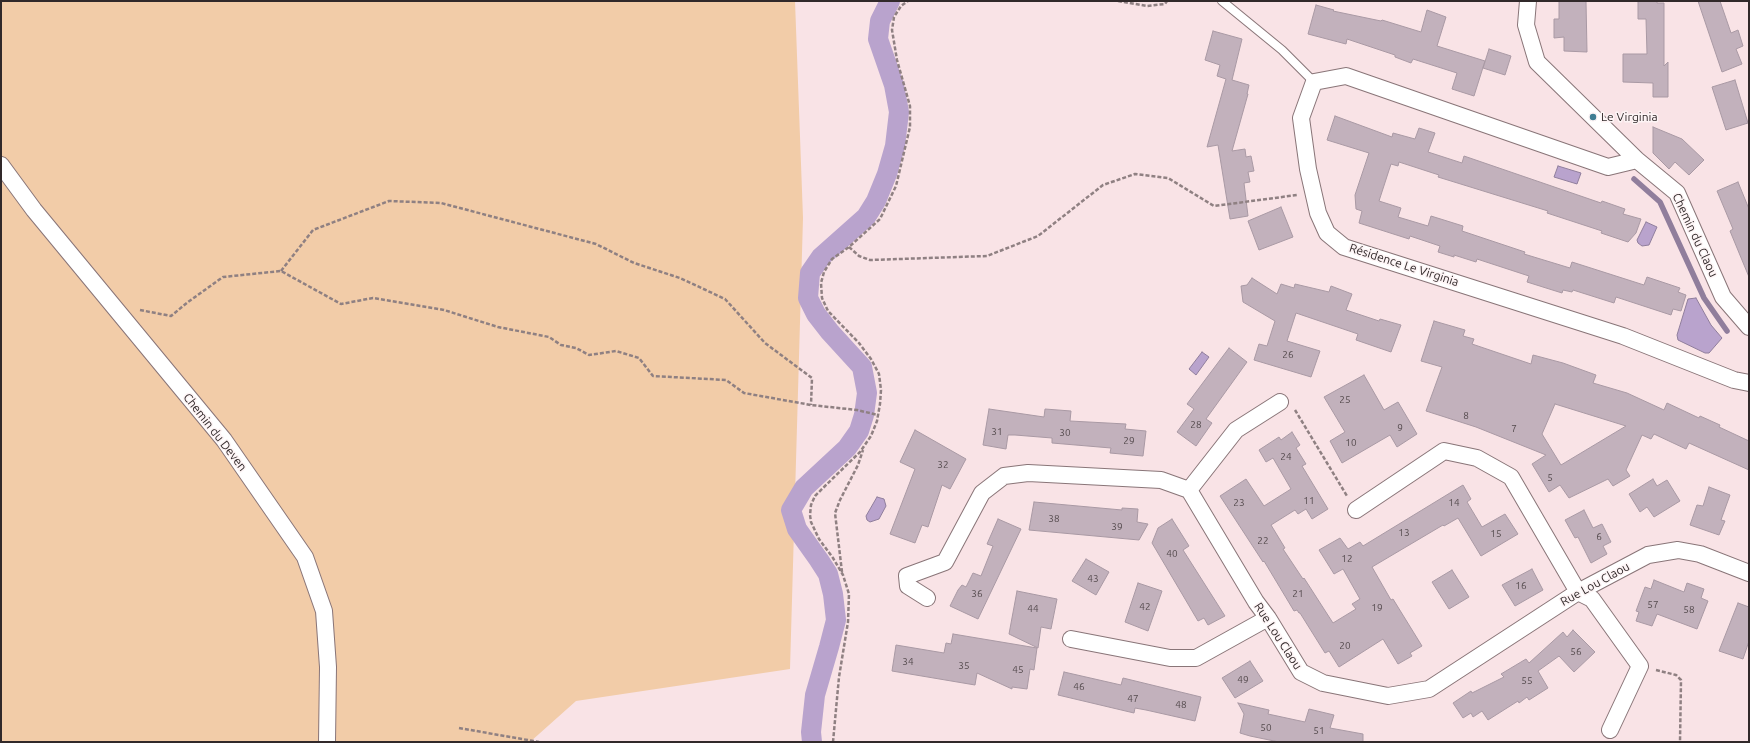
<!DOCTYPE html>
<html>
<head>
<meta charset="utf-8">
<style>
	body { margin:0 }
	#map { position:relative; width:1750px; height:743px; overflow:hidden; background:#f9e3e6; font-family:Ubuntu,sans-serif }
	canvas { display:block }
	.frame { position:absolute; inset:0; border:2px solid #31292a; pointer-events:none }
</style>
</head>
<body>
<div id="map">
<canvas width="1750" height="743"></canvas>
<div class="frame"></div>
</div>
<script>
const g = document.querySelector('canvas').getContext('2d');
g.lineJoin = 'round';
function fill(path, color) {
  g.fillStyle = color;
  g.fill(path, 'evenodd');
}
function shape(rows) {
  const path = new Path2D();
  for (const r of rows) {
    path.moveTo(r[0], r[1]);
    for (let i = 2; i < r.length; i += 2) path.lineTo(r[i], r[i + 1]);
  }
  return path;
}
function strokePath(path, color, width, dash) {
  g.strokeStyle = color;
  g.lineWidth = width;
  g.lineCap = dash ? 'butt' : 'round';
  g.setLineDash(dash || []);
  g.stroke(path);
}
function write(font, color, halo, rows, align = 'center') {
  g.font = font + ' Ubuntu,sans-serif';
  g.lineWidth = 3;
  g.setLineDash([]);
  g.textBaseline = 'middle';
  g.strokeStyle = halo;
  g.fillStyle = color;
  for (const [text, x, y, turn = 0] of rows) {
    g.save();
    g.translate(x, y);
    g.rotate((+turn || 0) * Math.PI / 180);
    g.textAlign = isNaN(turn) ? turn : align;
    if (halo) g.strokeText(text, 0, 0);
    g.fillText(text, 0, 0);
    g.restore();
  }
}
fill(shape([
	[1,1,795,1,803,218,790,669,576,701,530,742,1,742]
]), '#f2cca8');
const water = shape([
	[1558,166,1581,173,1577,184,1554,177,1558,166],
	[1646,222,1657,227,1649,245,1642,246,1638,243,1637,240,1646,222],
	[1696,298,1711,325,1722,338,1709,353,1705,353,1678,340,1677,335,1688,299,1696,298],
	[1202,352,1209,357,1196,375,1189,369,1202,352],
	[877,497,884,499,886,506,879,519,870,522,867,520,866,516,877,497]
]);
fill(water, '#b9a3cd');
strokePath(water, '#907e9c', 1);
strokePath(shape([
	[1634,179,1660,202,1704,298,1727,331]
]), '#907e9c', 5.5);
strokePath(shape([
	[812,742,811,732,815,695,829,647,836,620,833,594,828,574,819,560,797,529,791,510,804,488,847,448,859,431,864,415,867,393,862,367,830,332,816,314,808,298,810,273,821,257,866,217,876,201,887,174,895,146,899,112,894,85,878,39,880,21,890,1]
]), '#b9a3cd', 20);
const building = shape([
	[1559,1,1586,1,1587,52,1564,51,1564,37,1554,38,1554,19,1559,19,1559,1],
	[1638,1,1657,1,1657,3,1664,3,1664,66,1668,62,1668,97,1653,97,1653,83,1623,82,1623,54,1647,54,1646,19,1638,19,1638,1],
	[1698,1,1720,1,1731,33,1738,30,1743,46,1736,49,1742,64,1722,72,1698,1],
	[1316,5,1334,10,1333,11,1381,21,1382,20,1421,32,1427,10,1446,17,1437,46,1485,61,1474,96,1452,89,1457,73,1413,59,1411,63,1395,57,1395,55,1347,39,1346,44,1308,34,1316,5],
	[1213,31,1242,39,1232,80,1249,85,1247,94,1248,94,1232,151,1245,149,1246,157,1251,156,1254,171,1248,172,1250,182,1244,183,1248,216,1230,219,1218,145,1207,147,1226,79,1217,76,1220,65,1205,60,1213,31],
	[1489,49,1511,56,1505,75,1483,68,1489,49],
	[1735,80,1748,123,1726,130,1712,87,1735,80],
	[1335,116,1392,137,1393,133,1415,139,1419,128,1435,133,1428,152,1462,163,1464,156,1601,203,1602,201,1625,209,1623,214,1641,219,1636,233,1628,242,1601,233,1602,231,1547,213,1548,211,1438,177,1439,175,1399,162,1398,166,1391,164,1379,201,1401,208,1398,217,1428,226,1431,216,1463,226,1462,231,1525,252,1524,254,1570,268,1572,262,1644,285,1647,277,1680,288,1678,292,1686,295,1681,311,1673,309,1671,315,1616,297,1614,303,1573,290,1572,292,1563,290,1562,293,1527,282,1529,276,1477,259,1476,262,1454,255,1454,257,1438,252,1440,246,1410,236,1409,239,1359,223,1362,211,1356,209,1355,195,1369,153,1327,140,1335,116],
	[1653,127,1682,139,1704,160,1689,175,1675,162,1669,169,1653,153,1653,127],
	[1738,182,1749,209,1749,277,1730,231,1733,229,1717,191,1738,182],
	[1281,207,1293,237,1259,250,1248,221,1281,207],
	[1252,278,1277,294,1281,284,1294,288,1295,284,1329,292,1331,286,1352,294,1346,310,1379,321,1380,319,1401,325,1391,352,1356,340,1358,334,1296,313,1287,341,1320,351,1311,377,1254,360,1259,344,1267,346,1275,321,1243,302,1241,286,1247,285,1252,278],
	[1434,321,1465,330,1463,336,1474,339,1472,344,1531,364,1533,355,1563,363,1596,375,1593,383,1627,393,1664,410,1667,403,1699,418,1700,416,1720,425,1719,427,1749,441,1749,470,1689,443,1686,449,1654,434,1651,439,1642,435,1626,470,1630,476,1613,486,1608,479,1569,498,1560,485,1549,492,1532,464,1546,455,1476,427,1426,411,1442,367,1421,361,1434,321],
	[1555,404,1626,426,1561,465,1542,434,1555,404],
	[1229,348,1247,362,1206,419,1212,423,1196,446,1177,432,1194,409,1187,404,1229,348],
	[1364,375,1384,410,1398,402,1417,434,1397,447,1390,435,1342,463,1330,441,1345,432,1324,397,1364,375],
	[989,409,1044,417,1045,409,1071,411,1070,421,1126,424,1125,429,1146,431,1143,456,1110,453,1111,448,1052,443,1052,438,1015,435,1008,435,1006,449,983,445,989,409],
	[915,430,966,459,950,489,942,485,928,527,922,525,915,543,890,534,915,469,900,462,915,430],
	[1292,432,1300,445,1296,448,1306,464,1302,466,1328,509,1312,519,1306,509,1298,514,1295,510,1271,525,1285,548,1283,549,1303,579,1304,578,1333,623,1356,609,1352,604,1360,599,1343,569,1334,574,1319,550,1340,538,1348,549,1360,542,1363,546,1463,485,1471,499,1467,502,1482,527,1505,514,1518,534,1481,556,1458,518,1444,526,1443,525,1372,567,1391,600,1393,599,1422,646,1410,653,1412,656,1398,664,1383,639,1339,667,1329,651,1325,653,1300,613,1299,613,1297,610,1294,611,1264,561,1263,562,1220,496,1246,479,1264,506,1291,489,1273,458,1266,462,1259,450,1279,437,1281,440,1292,432],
	[1653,479,1657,486,1667,480,1680,501,1654,517,1647,507,1640,512,1629,494,1653,479],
	[1709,487,1730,495,1721,520,1725,521,1719,535,1690,525,1697,505,1703,506,1709,487],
	[1034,502,1122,510,1122,508,1138,509,1137,522,1148,524,1139,540,1029,530,1034,502],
	[1584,510,1593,528,1602,524,1611,542,1603,546,1607,554,1591,563,1578,537,1575,538,1565,520,1584,510],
	[998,519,1021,529,978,619,950,606,958,590,962,585,966,587,973,573,981,576,993,546,987,544,998,519],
	[1172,519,1189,546,1183,550,1225,616,1208,625,1204,618,1198,621,1152,543,1158,528,1172,519],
	[1086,559,1109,572,1096,595,1072,581,1086,559],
	[1532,569,1543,590,1515,606,1502,585,1532,569],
	[1452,570,1469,597,1449,609,1432,582,1452,570],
	[1654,580,1684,592,1687,583,1704,589,1701,598,1708,601,1697,629,1657,614,1652,626,1636,621,1639,612,1636,611,1645,587,1651,589,1654,580],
	[1138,583,1162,591,1148,631,1125,622,1138,583],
	[1017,591,1057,599,1051,629,1041,627,1038,648,1009,634,1017,591],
	[1738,603,1749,607,1749,641,1743,659,1719,651,1738,603],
	[1573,630,1595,652,1574,672,1559,656,1538,671,1548,688,1529,700,1527,697,1519,703,1518,701,1488,720,1482,711,1473,717,1471,713,1463,718,1453,703,1471,691,1472,693,1504,677,1501,674,1526,659,1529,663,1563,632,1567,637,1573,630],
	[953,634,1037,648,1034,670,1030,669,1027,689,1012,687,1012,689,977,673,975,685,892,671,896,645,944,653,946,643,951,644,953,634],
	[1250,661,1263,681,1235,698,1222,678,1250,661],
	[1064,672,1121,685,1123,678,1201,697,1195,721,1146,710,1135,708,1134,713,1058,695,1064,672],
	[1238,703,1269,710,1268,714,1305,722,1309,709,1334,715,1330,728,1363,734,1363,742,1279,742,1250,736,1240,733,1244,714,1238,703]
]);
fill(building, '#c2b1bc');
strokePath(building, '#a999a4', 1);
const lane = shape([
	[1222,1,1282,50,1314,82]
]);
const street = shape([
	[1528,1,1526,25,1537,62,1637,160,1677,193,1723,297,1749,327],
	[1637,160,1608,167,1346,76,1314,82,1301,118,1308,169,1318,213,1327,233,1344,247,1623,336,1734,380,1749,383],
	[1,165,34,210,224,440,305,557,324,611,328,667,327,742],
	[1189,490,1236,430,1280,402],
	[1356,510,1444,451,1477,458,1511,477,1578,592,1592,599,1640,666,1610,730],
	[927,598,908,586,907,576,945,562,982,493,1004,476,1028,473,1161,480,1189,490,1256,602,1268,618,1301,672,1323,683,1388,696,1429,689,1578,592,1648,555,1678,550,1700,554,1749,573],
	[1071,639,1170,658,1196,658,1268,618]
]);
strokePath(lane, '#897578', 10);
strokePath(street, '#897578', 18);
strokePath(shape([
	[1118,1,1147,6,1165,4,1167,1],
	[849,247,859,256,870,260,987,256,1038,236,1103,185,1135,174,1168,178,1214,206,1297,195],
	[281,271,313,230,389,201,441,203,596,244,634,263,680,278,725,299,765,343,812,378,811,405],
	[140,310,171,316,188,302,223,277,281,271,341,304,373,298,444,310,498,327,549,337,561,345,576,348,589,355,616,351,639,358,653,376,726,380,744,393,811,405,857,410,878,415],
	[1295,410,1347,496],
	[842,572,835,513,840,500,858,465,863,450],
	[1656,670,1676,675,1681,680,1680,742],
	[459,728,539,742],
	[833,742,839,677,848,622,849,594,843,575,833,558,819,539,811,522,810,515,811,505,815,496,825,486,860,452,871,436,877,421,880,404,881,390,879,374,871,359,859,343,828,311,822,298,821,283,824,272,832,259,849,247,880,219,896,186,910,127,910,106,897,60,892,30,894,17,901,6,908,1]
]), '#8f8082', 2.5, [4, 2]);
strokePath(lane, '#fff', 8);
strokePath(street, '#fff', 16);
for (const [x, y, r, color] of [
	[1593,117,4,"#3f7e93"]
]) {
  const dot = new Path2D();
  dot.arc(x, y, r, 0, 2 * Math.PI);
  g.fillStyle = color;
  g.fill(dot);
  strokePath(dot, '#fdf4f5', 1.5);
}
write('10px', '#554b4e', null, [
	["26",1288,355],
	["25",1345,400],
	["8",1466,416],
	["28",1196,425],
	["9",1400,428],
	["7",1514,429],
	["31",997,432],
	["30",1065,433],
	["29",1129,441],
	["10",1351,443],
	["24",1286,457],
	["32",943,465],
	["5",1550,478],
	["11",1309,501],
	["23",1239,503],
	["14",1454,503],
	["38",1054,519],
	["39",1117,527],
	["13",1404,533],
	["15",1496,534],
	["6",1599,537],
	["22",1263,541],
	["40",1172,554],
	["12",1347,559],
	["43",1093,579],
	["16",1521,586],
	["36",977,594],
	["21",1298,594],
	["57",1653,605],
	["42",1145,607],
	["19",1377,608],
	["44",1033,609],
	["58",1689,610],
	["20",1345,646],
	["56",1576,652],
	["34",908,662],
	["35",964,666],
	["45",1018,670],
	["49",1243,680],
	["55",1527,681],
	["46",1079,687],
	["47",1133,699],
	["48",1181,705],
	["50",1266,728],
	["51",1319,731]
]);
write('12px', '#31292a', '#fdf4f5', [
	["Le Virginia",1601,117]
], 'left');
write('12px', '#31292a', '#fdf4f5', [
	["Chemin du Claou",1695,235,65],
	["Résidence Le Virginia",1404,265,18],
	["Chemin du Deven",215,432,52],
	["Rue Lou Claou",1595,584,-29],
	["Rue Lou Claou",1278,636,57]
]);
</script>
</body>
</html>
